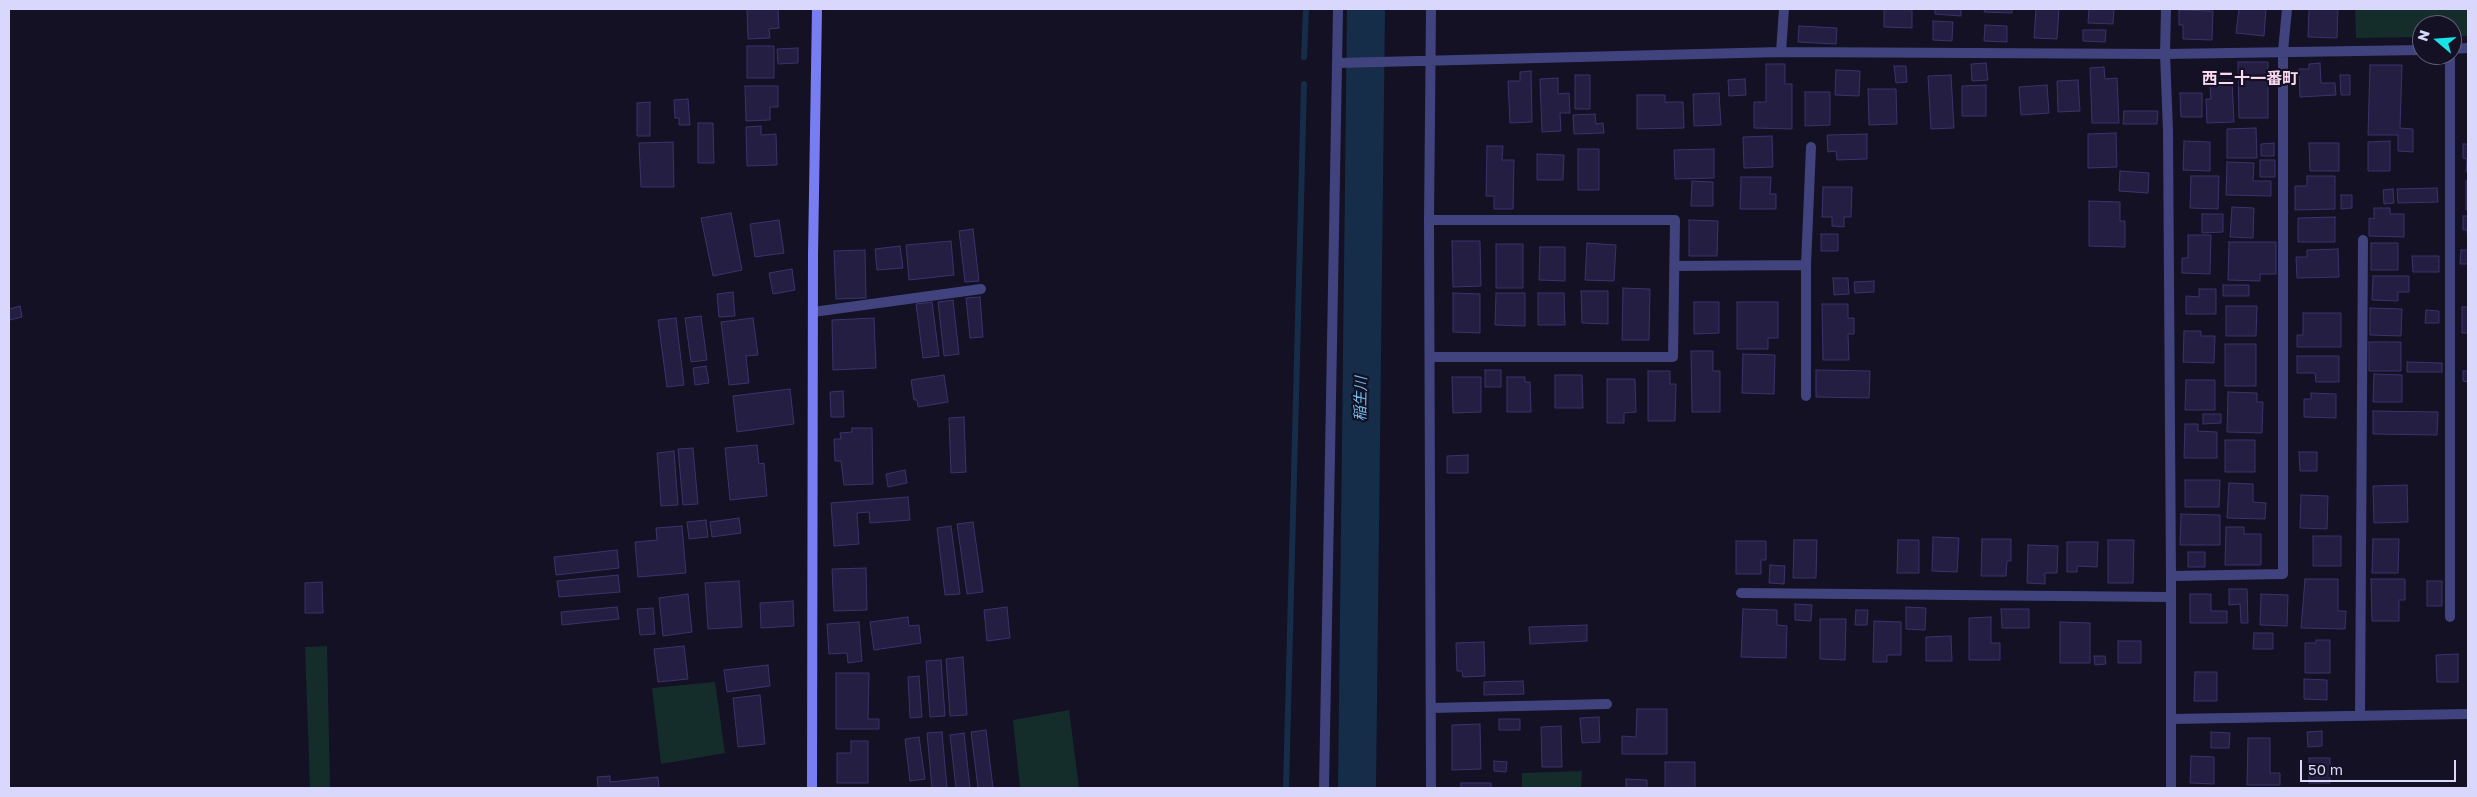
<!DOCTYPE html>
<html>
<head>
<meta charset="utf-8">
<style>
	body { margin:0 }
	#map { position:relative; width:2477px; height:797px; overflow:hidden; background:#131123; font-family:"Golos Text",sans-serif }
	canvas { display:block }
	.frame { position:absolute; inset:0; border:10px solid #d9d7fb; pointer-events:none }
	.north { position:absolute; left:2412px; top:15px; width:50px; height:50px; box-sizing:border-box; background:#131123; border:1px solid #626079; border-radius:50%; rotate:288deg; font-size:14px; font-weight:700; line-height:20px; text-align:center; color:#d9d7fb }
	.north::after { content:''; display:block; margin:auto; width:18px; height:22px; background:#18e1e7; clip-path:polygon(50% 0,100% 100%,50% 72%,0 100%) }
	.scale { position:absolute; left:2300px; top:760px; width:156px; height:22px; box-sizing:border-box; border:2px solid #d9d7fb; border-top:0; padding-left:6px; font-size:15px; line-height:18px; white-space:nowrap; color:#d9d7fb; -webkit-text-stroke:4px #131123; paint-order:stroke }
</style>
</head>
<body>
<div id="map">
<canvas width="2477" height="797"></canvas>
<div class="frame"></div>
<div class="north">N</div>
<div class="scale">50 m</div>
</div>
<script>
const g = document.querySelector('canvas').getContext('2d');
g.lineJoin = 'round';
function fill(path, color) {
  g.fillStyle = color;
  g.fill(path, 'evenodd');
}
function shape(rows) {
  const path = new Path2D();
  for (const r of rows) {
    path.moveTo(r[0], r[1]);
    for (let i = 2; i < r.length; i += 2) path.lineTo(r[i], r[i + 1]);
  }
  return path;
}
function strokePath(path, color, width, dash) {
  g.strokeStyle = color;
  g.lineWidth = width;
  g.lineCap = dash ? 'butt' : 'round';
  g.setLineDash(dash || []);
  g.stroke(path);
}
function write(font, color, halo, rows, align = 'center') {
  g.font = font + ' "Golos Text","Noto Sans JP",sans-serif';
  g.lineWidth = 4.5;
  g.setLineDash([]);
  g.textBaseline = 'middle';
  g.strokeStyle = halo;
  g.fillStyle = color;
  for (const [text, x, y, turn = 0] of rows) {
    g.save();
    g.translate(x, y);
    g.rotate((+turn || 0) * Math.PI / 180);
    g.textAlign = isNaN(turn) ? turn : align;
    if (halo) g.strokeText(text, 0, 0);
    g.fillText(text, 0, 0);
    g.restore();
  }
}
fill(shape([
	[2355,9,2468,9,2468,36,2452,36,2452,25,2422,25,2422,37,2356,38],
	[327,646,330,788,310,788,305,647],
	[715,682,725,753,661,764,652,688],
	[1069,710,1079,788,1020,788,1013,720],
	[1582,771,1581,788,1522,788,1522,773]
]), '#152d2a');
strokePath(shape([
	[1304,57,1306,9],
	[1286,788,1304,84]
]), '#152d49', 6);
strokePath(shape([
	[1357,788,1366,9]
]), '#152d49', 38);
const building = shape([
	[747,9,778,9,779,28,769,29,770,38,748,39,747,9],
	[1884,9,1912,9,1912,28,1884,27,1884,9],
	[1935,9,1961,9,1961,16,1935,14,1935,9],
	[1985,9,2012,9,2012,13,1984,12,1985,9],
	[2036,9,2059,9,2057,39,2034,38,2036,9],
	[2089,9,2114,9,2113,24,2088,23,2089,9],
	[2239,9,2266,9,2264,36,2236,33,2239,9],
	[2309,9,2338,9,2337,38,2308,37,2309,9],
	[2179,10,2213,11,2212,40,2183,39,2183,25,2179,25,2179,10],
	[1933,21,1953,22,1952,41,1933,40,1933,21],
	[1985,25,2007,26,2007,42,1984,41,1985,25],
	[1799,26,1837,28,1836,44,1798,42,1799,26],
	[2083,30,2106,30,2105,42,2083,41,2083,30],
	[747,46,774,46,774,78,747,78,747,46],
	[798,48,798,63,778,64,777,49,798,48],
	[2238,62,2268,62,2268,118,2239,118,2238,62],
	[1986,63,1988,80,1972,81,1971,64,1986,63],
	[2320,63,2321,83,2335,83,2336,95,2300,97,2299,69,2309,69,2309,64,2320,63],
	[1766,64,1785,64,1785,84,1792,84,1792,129,1754,128,1754,102,1766,102,1766,64],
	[2370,65,2402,65,2400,128,2413,129,2413,152,2398,151,2398,135,2368,135,2370,65],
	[1894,66,1906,66,1907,82,1896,83,1894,66],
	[2104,67,2105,79,2117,78,2119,123,2092,123,2090,68,2104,67],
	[1836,70,1860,71,1859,96,1835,95,1836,70],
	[1531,71,1532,122,1510,123,1508,81,1520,81,1520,72,1531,71],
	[1575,75,1590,75,1590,109,1575,109,1575,75],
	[1951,75,1954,128,1931,129,1928,76,1951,75],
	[2340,75,2350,75,2350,95,2341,95,2340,75],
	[1558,78,1558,94,1569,93,1570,113,1560,113,1561,131,1542,132,1540,79,1558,78],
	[1745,79,1746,95,1729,96,1728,80,1745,79],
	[2078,80,2080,111,2058,112,2057,81,2078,80],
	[2221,80,2232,80,2234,122,2207,123,2206,99,2211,99,2210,86,2221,86,2221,80],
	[1986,85,1986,116,1962,116,1962,86,1986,85],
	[2047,85,2049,113,2021,115,2019,87,2047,85],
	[745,86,778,86,778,107,770,107,770,120,746,121,745,86],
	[1868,89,1896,89,1897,124,1869,125,1868,89],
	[1805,92,1830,92,1830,125,1805,126,1805,92],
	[1719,93,1721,125,1694,126,1693,94,1719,93],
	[2180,93,2202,93,2202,117,2181,117,2180,93],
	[1637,95,1665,95,1665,102,1683,102,1684,128,1637,129,1637,95],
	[688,99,690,125,679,125,679,118,675,118,674,100,688,99],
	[650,102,650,136,637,136,637,103,650,102],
	[2124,111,2158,111,2157,124,2123,124,2124,111],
	[1595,114,1596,124,1603,123,1604,133,1574,134,1573,115,1595,114],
	[698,123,713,123,714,163,698,163,698,123],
	[761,126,761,135,776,134,777,165,747,166,746,127,761,126],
	[2256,128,2257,158,2227,158,2227,129,2256,128],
	[2116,133,2117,167,2088,168,2088,134,2116,133],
	[1867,134,1867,159,1837,160,1836,151,1828,152,1827,135,1867,134],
	[1772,136,1773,167,1744,168,1743,137,1772,136],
	[2184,141,2210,142,2210,171,2183,170,2184,141],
	[2390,141,2390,171,2368,171,2368,142,2390,141],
	[673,142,674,187,641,187,639,143,673,142],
	[2274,143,2274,156,2261,156,2261,144,2274,143],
	[2309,143,2339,143,2339,171,2310,171,2309,143],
	[2463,144,2468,144,2468,172,2466,172,2467,159,2463,158,2463,144],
	[1487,146,1503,146,1502,160,1514,160,1513,209,1494,209,1494,196,1486,196,1487,146],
	[1578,149,1599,149,1599,190,1578,190,1578,149],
	[1714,149,1714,178,1675,179,1674,150,1714,149],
	[1537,154,1564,155,1563,180,1537,180,1537,154],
	[2260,160,2275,160,2275,177,2260,177,2260,160],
	[2227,162,2254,163,2253,181,2271,181,2271,196,2226,195,2227,162],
	[2120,171,2149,173,2148,193,2119,191,2120,171],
	[2191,176,2219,176,2218,209,2190,208,2191,176],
	[2307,176,2335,176,2335,209,2295,210,2295,186,2307,186,2307,176],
	[1741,177,1771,177,1770,194,1776,194,1776,209,1740,209,1741,177],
	[1692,181,1713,182,1713,206,1691,206,1692,181],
	[2466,181,2468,181,2468,210,2466,210,2466,181],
	[1823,187,1852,187,1851,217,1844,217,1844,227,1832,226,1832,217,1822,217,1823,187],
	[2437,188,2438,202,2398,203,2397,189,2437,188],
	[2393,189,2394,203,2384,204,2383,190,2393,189],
	[2341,195,2352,195,2352,208,2341,209,2341,195],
	[2089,201,2120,202,2120,221,2125,221,2125,247,2089,246,2089,201],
	[2232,207,2254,208,2253,238,2230,237,2232,207],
	[2374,208,2390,208,2390,214,2404,214,2404,237,2369,236,2369,218,2374,219,2374,208],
	[731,213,742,270,713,276,701,218,731,213],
	[2202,214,2223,214,2223,232,2202,233,2202,214],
	[2463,216,2468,216,2468,244,2467,230,2463,230,2463,216],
	[2335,217,2335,242,2298,242,2298,218,2335,217],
	[779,220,784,253,755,257,750,224,779,220],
	[1689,220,1718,221,1717,256,1689,256,1689,220],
	[973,229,979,281,965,282,959,231,973,229],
	[1821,234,1838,234,1838,251,1821,251,1821,234],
	[2188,235,2211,235,2210,274,2182,273,2182,258,2188,258,2188,235],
	[951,241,954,275,909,280,906,245,951,241],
	[1452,241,1480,241,1481,286,1453,287,1452,241],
	[2229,242,2276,242,2276,274,2260,274,2260,281,2228,280,2229,242],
	[1587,243,1616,245,1614,281,1585,280,1587,243],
	[2371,243,2398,243,2398,270,2371,270,2371,243],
	[1496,244,1523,244,1523,288,1496,288,1496,244],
	[900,246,903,268,877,270,875,249,900,246],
	[1540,247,1565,247,1565,281,1539,280,1540,247],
	[2338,249,2339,277,2297,278,2296,257,2307,257,2307,250,2338,249],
	[865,250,866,298,836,299,834,251,865,250],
	[2461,250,2468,250,2468,264,2460,264,2461,250],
	[2412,256,2439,256,2439,272,2413,272,2412,256],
	[792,269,795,290,773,294,769,273,792,269],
	[2373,276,2409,276,2409,292,2398,292,2398,301,2372,300,2373,276],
	[1833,278,1848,278,1849,294,1834,295,1833,278],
	[1874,281,1874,292,1855,293,1854,282,1874,281],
	[2223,285,2249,285,2249,296,2223,296,2223,285],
	[1623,288,1650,289,1649,340,1622,340,1623,288],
	[2199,289,2216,289,2216,314,2186,314,2186,296,2199,297,2199,289],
	[1581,291,1608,291,1608,324,1582,323,1581,291],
	[733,292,735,316,719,317,717,294,733,292],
	[1453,293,1480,294,1480,333,1453,332,1453,293],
	[1496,293,1525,293,1525,326,1495,325,1496,293],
	[1538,293,1564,293,1565,325,1538,325,1538,293],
	[980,297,983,337,970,338,966,298,980,297],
	[953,300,959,354,944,356,938,302,953,300],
	[932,302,939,356,923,358,916,304,932,302],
	[1694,302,1719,302,1719,333,1694,334,1694,302],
	[1737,302,1778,302,1778,338,1768,338,1768,349,1737,349,1737,302],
	[1822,304,1848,304,1848,318,1854,318,1854,334,1848,334,1849,360,1823,360,1822,304],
	[20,306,22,317,10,320,9,309,20,306],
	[2226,306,2257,306,2256,336,2226,336,2226,306],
	[2462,307,2468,307,2468,333,2462,333,2462,307],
	[2370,308,2402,309,2401,336,2370,335,2370,308],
	[2426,310,2439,311,2439,323,2425,323,2426,310],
	[2303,313,2341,313,2341,347,2297,347,2297,335,2303,335,2303,313],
	[701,316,707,360,691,362,685,318,701,316],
	[676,318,684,385,667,387,658,320,676,318],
	[753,318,758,355,746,356,749,383,729,385,721,322,753,318],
	[874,318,876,368,833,370,832,320,874,318],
	[2184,331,2201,331,2201,336,2215,336,2214,363,2183,362,2184,331],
	[2369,342,2401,342,2401,371,2369,371,2369,342],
	[2225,344,2256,344,2256,386,2225,386,2225,344],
	[1691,351,1713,351,1713,371,1720,371,1720,412,1692,412,1691,351],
	[1743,354,1775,355,1774,394,1742,393,1743,354],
	[2297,356,2339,356,2339,382,2316,382,2315,373,2297,373,2297,356],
	[2407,362,2442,363,2442,372,2407,372,2407,362],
	[706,366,709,383,695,385,693,368,706,366],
	[1485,370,1501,370,1501,387,1485,387,1485,370],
	[1816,370,1870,371,1869,398,1816,397,1816,370],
	[1648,371,1670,371,1670,384,1676,384,1675,421,1648,421,1648,371],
	[2463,371,2468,371,2468,382,2463,381,2463,371],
	[2374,374,2402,375,2402,402,2373,402,2374,374],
	[944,375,948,402,918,407,917,400,914,400,911,380,944,375],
	[1555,375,1582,375,1583,408,1555,408,1555,375],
	[1452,377,1481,377,1481,412,1453,413,1452,377],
	[1507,377,1525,377,1525,382,1530,382,1531,412,1507,412,1507,377],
	[1607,379,1635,379,1636,412,1624,413,1624,423,1607,423,1607,379],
	[2186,380,2215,380,2215,410,2185,410,2186,380],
	[790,389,794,424,737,432,733,396,790,389],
	[843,391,844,417,831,417,830,392,843,391],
	[2228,392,2257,393,2257,402,2263,402,2262,433,2227,432,2228,392],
	[2311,393,2336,394,2336,418,2304,417,2304,399,2311,399,2311,393],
	[2373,411,2438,412,2437,435,2373,434,2373,411],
	[2203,414,2221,414,2221,423,2203,424,2203,414],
	[964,417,966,472,951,473,949,418,964,417],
	[2185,424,2198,424,2198,431,2217,432,2217,458,2184,458,2185,424],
	[852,428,872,428,873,484,844,485,841,461,835,461,834,439,841,439,840,433,852,432,852,428],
	[2225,440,2255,440,2255,472,2225,472,2225,440],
	[757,445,759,464,764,463,767,496,730,500,725,448,757,445],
	[693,448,698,504,683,505,678,449,693,448],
	[674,451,678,505,661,506,657,453,674,451],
	[2299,452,2317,452,2317,471,2300,471,2299,452],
	[1468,455,1468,473,1447,473,1447,456,1468,455],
	[905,470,907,483,888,487,886,474,905,470],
	[2185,480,2220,480,2219,507,2185,507,2185,480],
	[2229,483,2253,484,2253,502,2266,503,2265,519,2227,518,2229,483],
	[2407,485,2408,522,2374,523,2373,486,2407,485],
	[2301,495,2328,496,2327,529,2300,528,2301,495],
	[908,497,910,520,870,523,869,512,857,513,859,544,834,546,831,503,908,497],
	[2181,514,2220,515,2220,545,2180,545,2181,514],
	[739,518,741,533,712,537,710,522,739,518],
	[706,520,708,537,689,539,687,522,706,520],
	[973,522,983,592,967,594,957,524,973,522],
	[682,526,686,573,638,577,635,542,657,540,656,528,682,526],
	[951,526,960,594,945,595,937,528,951,526],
	[2226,527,2244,527,2244,534,2261,534,2261,565,2225,565,2226,527],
	[2313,536,2341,536,2341,566,2313,566,2313,536],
	[1933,537,1959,538,1957,572,1932,571,1933,537],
	[1982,539,2011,539,2011,561,2007,561,2006,576,1981,576,1982,539],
	[2373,539,2399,539,2398,573,2372,573,2373,539],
	[1794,540,1817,540,1816,578,1793,578,1794,540],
	[1898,540,1919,540,1919,573,1897,573,1898,540],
	[2108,540,2134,540,2133,583,2108,583,2108,540],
	[1736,541,1766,541,1766,560,1761,560,1761,574,1736,574,1736,541],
	[2067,542,2098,542,2097,567,2077,566,2077,572,2067,572,2067,542],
	[2028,545,2058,546,2057,573,2045,573,2045,584,2027,583,2028,545],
	[617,550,619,568,556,575,554,557,617,550],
	[2188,552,2205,552,2205,567,2188,567,2188,552],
	[1770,565,1785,566,1784,584,1769,583,1770,565],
	[866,568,867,610,834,611,832,569,866,568],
	[618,575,620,592,559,597,557,581,618,575],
	[2305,579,2338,579,2338,611,2346,611,2345,629,2301,628,2305,579],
	[2371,579,2405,579,2405,600,2399,600,2399,621,2372,621,2371,579],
	[739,581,742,627,708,629,705,583,739,581],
	[2427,581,2442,581,2442,606,2427,606,2427,581],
	[322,582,323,613,305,613,305,583,322,582],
	[2229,589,2247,589,2248,623,2241,623,2240,604,2229,605,2229,589],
	[688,594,692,632,663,636,659,598,688,594],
	[2190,594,2211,594,2211,611,2227,611,2227,623,2190,623,2190,594],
	[2261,594,2288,595,2287,626,2260,625,2261,594],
	[793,601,794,626,761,628,760,603,793,601],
	[1795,604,1812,605,1811,621,1795,620,1795,604],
	[617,607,619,619,562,625,561,612,617,607],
	[1007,607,1010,638,987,641,984,610,1007,607],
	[1906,607,1926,608,1925,630,1906,629,1906,607],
	[653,608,655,634,640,635,637,609,653,608],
	[1743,609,1777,610,1777,625,1787,626,1786,658,1741,657,1743,609],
	[2001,609,2029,609,2029,628,2002,628,2001,609],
	[1856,610,1868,610,1867,625,1855,625,1856,610],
	[908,617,909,626,919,625,921,643,874,650,870,622,908,617],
	[1991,617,1991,643,2000,643,2000,660,1969,660,1969,618,1991,617],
	[1820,619,1846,619,1845,660,1820,659,1820,619],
	[1874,621,1901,622,1901,655,1887,655,1887,662,1873,662,1874,621],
	[859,622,862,661,848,663,847,653,829,654,827,624,859,622],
	[2060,622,2090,623,2090,663,2060,663,2060,622],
	[1587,625,1587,641,1530,644,1529,627,1587,625],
	[2254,633,2273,633,2273,649,2253,649,2254,633],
	[1951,636,1952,661,1926,661,1926,637,1951,636],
	[2316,640,2330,640,2330,673,2305,673,2305,643,2316,643,2316,640],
	[2118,641,2141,641,2141,663,2118,663,2118,641],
	[1484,642,1485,676,1463,677,1462,671,1457,671,1456,643,1484,642],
	[684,646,688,679,658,682,654,649,684,646],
	[2458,654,2458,682,2437,682,2436,655,2458,654],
	[2094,656,2105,656,2106,664,2095,665,2094,656],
	[963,657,967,715,950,716,946,659,963,657],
	[941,660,945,716,930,717,926,661,941,660],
	[768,665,770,686,727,692,724,670,768,665],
	[2195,672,2217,672,2217,701,2194,701,2195,672],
	[836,673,869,673,868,719,879,719,879,729,836,729,836,673],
	[919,676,922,717,910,718,908,677,919,676],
	[2304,679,2327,680,2327,700,2304,699,2304,679],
	[1523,681,1524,694,1484,695,1484,682,1523,681],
	[760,695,765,744,738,747,733,698,760,695],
	[1637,709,1667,709,1667,754,1622,754,1622,736,1636,737,1637,709],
	[1599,717,1600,742,1582,743,1580,718,1599,717],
	[1499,719,1520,719,1520,730,1499,730,1499,719],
	[1480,724,1481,769,1452,770,1452,725,1480,724],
	[1561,726,1562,767,1542,767,1541,727,1561,726],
	[986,730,993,788,978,788,971,732,986,730],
	[2322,731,2322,746,2308,747,2307,732,2322,731],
	[942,732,947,788,932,788,927,733,942,732],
	[2211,732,2230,733,2229,748,2211,748,2211,732],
	[964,733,970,788,956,788,950,735,964,733],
	[919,737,925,779,910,781,905,739,919,737],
	[2248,738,2270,738,2270,773,2280,773,2280,785,2247,785,2248,738],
	[851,741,868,741,868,783,837,783,837,753,851,753,851,741],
	[2191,756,2214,757,2214,784,2190,783,2191,756],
	[2309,758,2330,758,2330,783,2309,783,2309,758],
	[1494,761,1507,762,1506,772,1494,771,1494,761],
	[1665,762,1695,762,1695,788,1665,788,1665,762],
	[610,776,610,782,658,777,659,788,598,788,597,777,610,776],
	[1626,779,1647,780,1647,788,1656,788,1626,788,1626,779],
	[1461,783,1491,783,1491,788,1461,788,1461,783]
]);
fill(building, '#241f42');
strokePath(building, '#3b336c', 1);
strokePath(shape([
	[813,312,981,289]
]), '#41437e', 10);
strokePath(shape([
	[1431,9,1429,220,1431,788],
	[2166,9,2165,54,2168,131,2171,576,2171,788],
	[2452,49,2468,48],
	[1781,52,1784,9],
	[2450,55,2450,617],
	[1337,63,1781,52,2165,54,2422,50],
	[1429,220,1675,220,1673,357,1431,357],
	[1674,266,1806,265],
	[1806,396,1806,265,1811,147],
	[2171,576,2283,574,2283,51,2287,9],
	[1741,593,2170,597],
	[1431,708,1607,704],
	[2360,716,2363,240],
	[2171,719,2468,714],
	[1324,788,1338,9]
]), '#41437e', 10);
strokePath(shape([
	[812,788,813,254,817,9]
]), '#787ef1', 10);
write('italic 15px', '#70bef0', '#131123', [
	["稲生川",1361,399,-89]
]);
write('bold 16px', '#fbd9f1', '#131123', [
	["西二十一番町",2250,79]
]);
</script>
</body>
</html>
